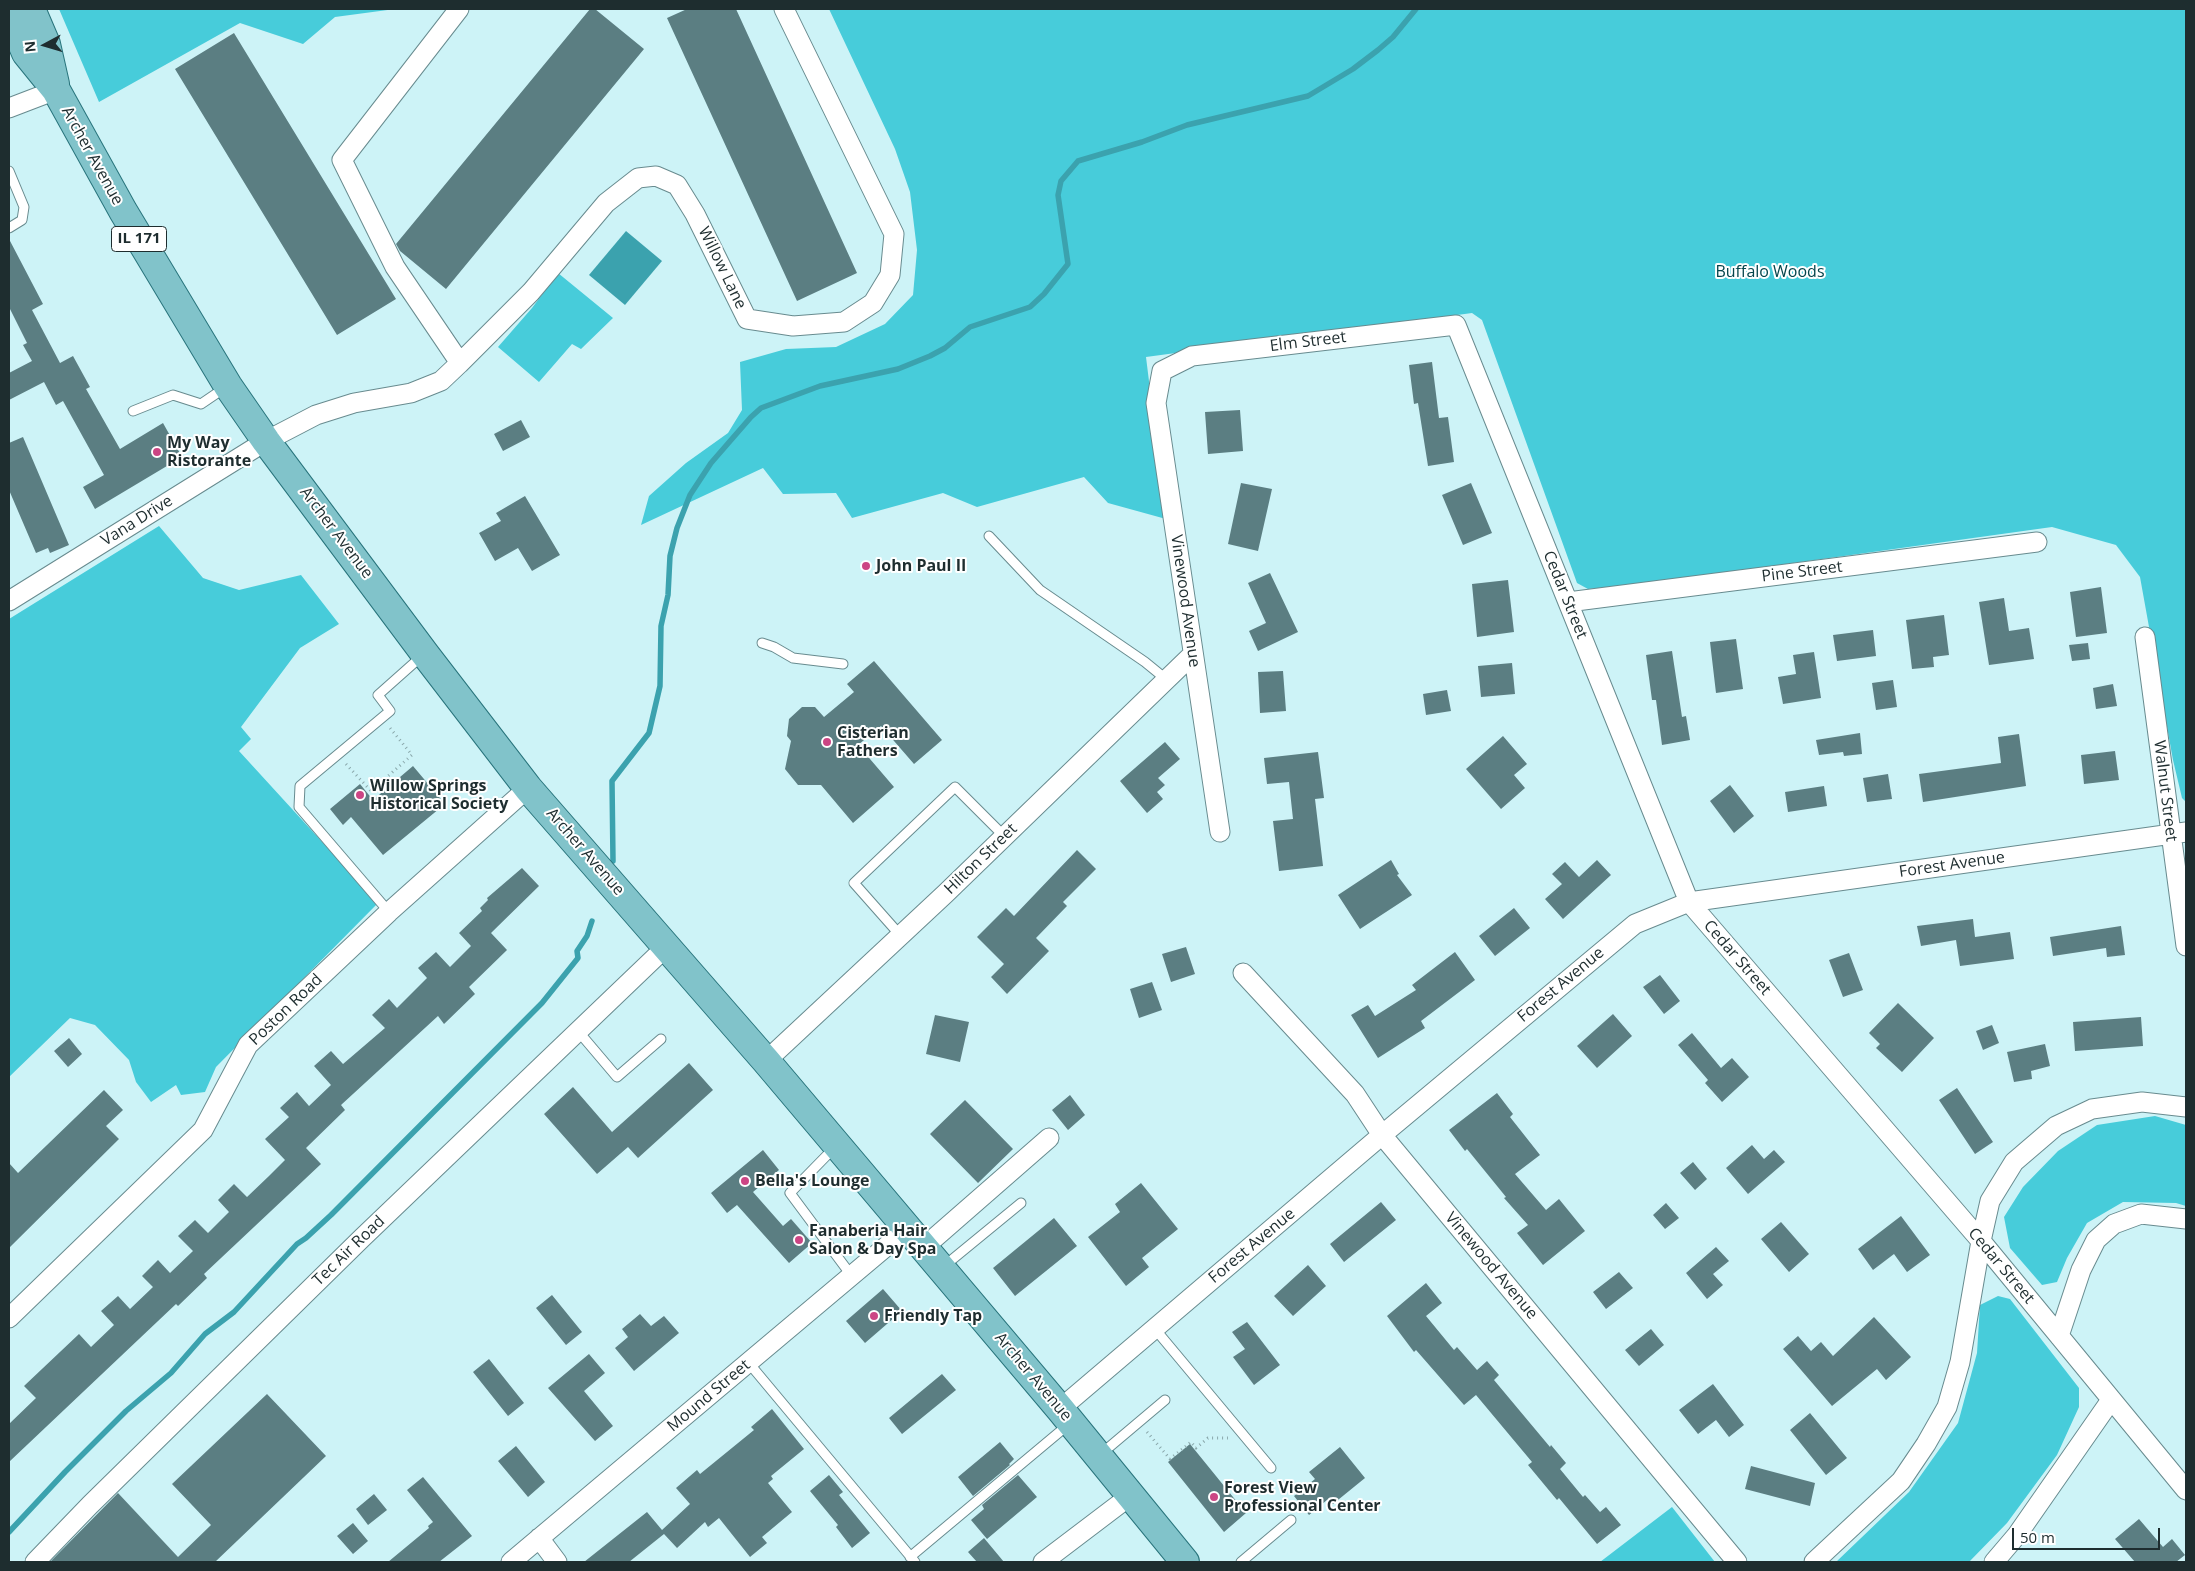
<!DOCTYPE html>
<html>
<head>
<meta charset="utf-8">
<style>
	body { margin:0 }
	#map { position:relative; width:2195px; height:1571px; overflow:hidden; background:#cdf3f7; font-family:"Open Sans",sans-serif }
	canvas { display:block }
	.frame { position:absolute; inset:0; border:10px solid #1e2d2f; pointer-events:none }
	.north { position:absolute; left:20px; top:20px; width:50px; height:50px; -webkit-text-stroke:4px #fff; paint-order:stroke; rotate:264deg; font-size:14px; font-weight:700; line-height:20px; text-align:center; color:#1e2d2f }
	.north::after { content:''; display:block; margin:auto; width:18px; height:22px; background:#1e2d2f; clip-path:polygon(50% 0,100% 100%,50% 72%,0 100%) }
	.scale { position:absolute; left:2012px; top:1528px; width:148px; height:22px; box-sizing:border-box; border:2px solid #1e2d2f; border-top:0; padding-left:6px; font-size:15px; line-height:18px; white-space:nowrap; color:#1e2d2f; -webkit-text-stroke:4px #fff; paint-order:stroke }
</style>
</head>
<body>
<div id="map">
<canvas width="2195" height="1571"></canvas>
<div class="frame"></div>
<div class="north">N</div>
<div class="scale">50 m</div>
</div>
<script>
const g = document.querySelector('canvas').getContext('2d');
g.lineJoin = 'round';
function fill(path, color) {
  g.fillStyle = color;
  g.fill(path, 'evenodd');
}
function shape(rows) {
  const path = new Path2D();
  for (const r of rows) {
    path.moveTo(r[0], r[1]);
    for (let i = 2; i < r.length; i += 2) path.lineTo(r[i], r[i + 1]);
  }
  return path;
}
function strokePath(path, color, width, dash) {
  g.strokeStyle = color;
  g.lineWidth = width;
  g.lineCap = dash ? 'butt' : 'round';
  g.setLineDash(dash || []);
  g.stroke(path);
}
function write(font, color, halo, rows, align = 'center') {
  g.font = font + ' "Open Sans",sans-serif';
  g.lineWidth = 4;
  g.setLineDash([]);
  g.textBaseline = 'middle';
  g.strokeStyle = halo;
  g.fillStyle = color;
  for (const [text, x, y, turn = 0] of rows) {
    g.save();
    g.translate(x, y);
    g.rotate((+turn || 0) * Math.PI / 180);
    g.textAlign = isNaN(turn) ? turn : align;
    if (halo) g.strokeText(text, 0, 0);
    g.fillText(text, 0, 0);
    g.restore();
  }
}
fill(shape([
	[59,9,395,9,335,17,303,44,240,23,99,102],
	[829,9,2186,9,2186,802,2182,798,2173,760,2140,577,2116,545,2052,527,1650,583,1588,589,1577,583,1482,320,1472,313,1146,357,1166,519,1108,503,1084,477,977,507,943,493,852,518,836,493,783,494,763,468,641,525,649,496,686,463,728,433,742,410,740,362,786,349,836,347,885,324,913,295,917,250,910,192,895,149],
	[558,273,613,318,581,349,572,344,539,382,498,347,532,308],
	[159,526,203,578,239,590,301,575,339,624,300,648,241,727,251,739,239,751,378,903,216,1067,205,1092,181,1095,176,1085,151,1102,136,1082,129,1060,95,1025,70,1018,9,1077,9,619],
	[2155,1116,2186,1125,2186,1206,2176,1203,2123,1202,2087,1223,2067,1258,2057,1282,2042,1285,2010,1248,2004,1217,2023,1187,2058,1151,2097,1125],
	[1998,1296,2010,1299,2079,1388,2079,1407,2057,1455,2007,1523,1969,1562,1836,1562,1909,1492,1958,1423,1977,1353,1980,1305],
	[1672,1507,1715,1562,1600,1562]
]), '#47ccda');
fill(shape([
	[626,231,662,261,625,305,589,275]
]), '#3ba2ae');
strokePath(shape([
	[613,861,612,781,649,733,660,686,661,626,668,595,670,556,677,528,690,495,711,463,751,417,761,408,820,386,898,369,930,356,945,348,970,327,1030,307,1044,294,1068,264,1058,195,1061,181,1078,161,1142,142,1187,125,1308,96,1353,69,1378,50,1393,37,1416,9],
	[9,1532,65,1472,126,1411,171,1373,205,1334,234,1312,297,1244,306,1238,331,1215,542,1003,578,958,577,951,587,936,592,921]
]), '#3ba2ae', 5.5);
fill(shape([
	[590,9,595,9,644,49,446,289,400,251,396,244],
	[687,9,736,9,857,273,797,301,667,18],
	[234,33,396,299,337,335,175,69],
	[9,239,43,304,32,310,60,363,73,356,90,387,86,389,120,449,163,423,182,457,95,509,83,487,104,475,63,401,56,405,44,382,9,400,9,373,32,361,23,345,27,343,9,307],
	[1432,362,1439,418,1448,417,1454,462,1428,466,1418,403,1414,404,1409,365],
	[1240,410,1243,451,1208,454,1205,412],
	[521,420,530,437,503,451,494,434],
	[23,437,69,545,50,553,48,548,36,553,9,490,9,443],
	[1241,483,1272,489,1258,551,1228,544],
	[1471,483,1492,533,1463,545,1442,495],
	[525,496,560,555,532,571,518,548,495,561,479,533,501,521,496,513],
	[1270,573,1298,632,1258,651,1249,631,1266,623,1248,583],
	[1508,580,1514,632,1477,637,1472,584],
	[2101,587,2107,633,2076,637,2070,592],
	[2004,598,2009,631,2029,628,2034,659,1989,665,1979,602],
	[1944,615,1949,655,1933,657,1934,667,1912,669,1906,620],
	[1873,630,1876,656,1837,661,1833,635],
	[1736,639,1743,689,1716,693,1710,642],
	[2088,643,2090,659,2072,661,2069,645],
	[1672,651,1682,717,1686,716,1690,740,1662,745,1656,700,1652,700,1646,655],
	[1814,652,1821,698,1783,704,1778,677,1796,674,1793,655],
	[874,661,942,740,914,764,881,726,858,745,894,787,853,823,821,785,798,785,785,769,791,741,787,736,789,719,802,707,815,707,824,717,854,692,847,684],
	[1512,663,1515,694,1481,697,1478,666],
	[1283,671,1286,711,1260,713,1258,672],
	[1893,680,1897,707,1876,710,1872,683],
	[2113,684,2117,706,2096,709,2093,688],
	[1447,690,1451,711,1426,715,1423,694],
	[1860,733,1862,754,1844,756,1843,752,1819,755,1816,740],
	[2019,734,2026,786,1923,802,1919,774,2001,763,1998,737],
	[1503,736,1527,764,1514,775,1525,788,1501,809,1466,769],
	[1165,742,1180,759,1158,778,1165,785,1157,792,1163,799,1147,813,1120,781],
	[2115,751,2119,780,2084,784,2081,755],
	[1318,752,1324,798,1315,799,1323,866,1279,871,1273,821,1293,819,1289,782,1267,784,1264,758],
	[413,766,445,804,383,855,351,817,343,825,330,809,360,784,373,800],
	[1888,774,1892,799,1867,802,1863,778],
	[1730,785,1754,816,1734,833,1710,801],
	[1824,786,1827,806,1788,812,1785,792],
	[1077,850,1096,869,1063,902,1067,906,1036,938,1049,951,1007,994,991,977,1004,964,977,937,1006,908,1014,916],
	[1391,860,1399,874,1397,875,1412,895,1360,929,1338,895],
	[1597,860,1611,875,1563,919,1545,899,1562,884,1552,874,1565,862,1579,877],
	[522,868,539,886,491,933,507,950,469,987,475,994,444,1024,438,1016,341,1105,345,1110,306,1148,321,1164,204,1274,207,1278,178,1306,176,1304,9,1462,9,1424,36,1398,24,1386,79,1334,91,1347,114,1325,101,1311,118,1296,130,1309,153,1287,142,1276,158,1260,170,1273,193,1251,178,1236,195,1220,208,1233,229,1212,218,1200,234,1184,247,1197,269,1176,285,1160,265,1139,289,1117,280,1108,297,1092,309,1106,331,1085,314,1066,331,1051,343,1064,385,1028,372,1015,389,999,397,1008,427,978,418,968,436,952,450,967,471,946,459,933,482,911,480,908,488,900,487,898],
	[1514,908,1530,928,1495,956,1479,936],
	[1973,919,1975,937,2010,932,2014,959,1960,966,1956,940,1921,946,1917,926],
	[2121,926,2125,955,2107,957,2106,948,2053,956,2050,937],
	[1186,947,1195,974,1171,982,1162,954],
	[1455,952,1475,980,1421,1021,1425,1028,1378,1058,1351,1015,1368,1005,1375,1016,1416,990,1412,985],
	[1849,953,1863,990,1843,997,1829,960],
	[1660,975,1680,1001,1664,1014,1643,987],
	[1152,982,1162,1010,1139,1018,1130,989],
	[1898,1003,1934,1038,1902,1072,1876,1048,1880,1044,1869,1033],
	[1613,1014,1632,1036,1597,1068,1577,1046],
	[935,1015,969,1022,960,1062,926,1054],
	[2141,1017,2143,1046,2075,1051,2073,1022],
	[1992,1025,1999,1043,1983,1050,1976,1031],
	[1692,1033,1721,1068,1732,1058,1749,1077,1722,1102,1705,1083,1708,1080,1678,1045],
	[69,1038,82,1054,68,1067,54,1051],
	[2045,1044,2050,1066,2031,1071,2032,1079,2014,1082,2007,1052],
	[689,1063,713,1090,638,1158,628,1147,597,1174,544,1114,573,1087,612,1132],
	[1957,1088,1993,1142,1975,1154,1939,1100],
	[104,1090,123,1110,106,1126,119,1139,9,1248,9,1163,18,1173],
	[1497,1093,1513,1114,1510,1117,1540,1155,1515,1174,1546,1210,1559,1199,1585,1231,1543,1265,1517,1233,1528,1225,1504,1198,1506,1197,1467,1149,1465,1151,1449,1130],
	[1070,1095,1085,1115,1068,1130,1052,1110],
	[965,1100,1013,1149,978,1183,930,1134],
	[1752,1145,1764,1159,1774,1150,1785,1162,1748,1194,1726,1168],
	[763,1150,779,1170,753,1192,783,1226,791,1219,812,1243,789,1263,737,1205,727,1213,711,1193],
	[1693,1162,1707,1179,1695,1190,1680,1173],
	[1141,1183,1178,1229,1142,1258,1149,1267,1126,1286,1088,1237,1120,1212,1115,1204],
	[1381,1202,1396,1220,1344,1262,1330,1244],
	[1666,1203,1679,1218,1665,1229,1653,1215],
	[1901,1216,1930,1255,1907,1272,1894,1254,1873,1270,1858,1249],
	[1054,1218,1077,1246,1015,1296,993,1268],
	[1781,1222,1809,1254,1789,1272,1761,1239],
	[1716,1247,1729,1261,1713,1274,1723,1285,1707,1299,1686,1273],
	[1308,1265,1326,1286,1293,1316,1274,1296],
	[1619,1272,1633,1288,1606,1309,1593,1292],
	[1426,1283,1442,1303,1426,1316,1454,1350,1457,1347,1477,1370,1487,1361,1499,1375,1494,1380,1550,1447,1551,1445,1566,1463,1560,1469,1583,1497,1585,1495,1600,1512,1606,1507,1621,1525,1597,1544,1559,1498,1557,1500,1528,1465,1532,1462,1476,1395,1464,1405,1416,1350,1414,1352,1387,1316],
	[883,1289,902,1311,865,1343,846,1321],
	[552,1295,582,1332,566,1345,536,1308],
	[640,1314,651,1326,664,1316,679,1333,634,1371,615,1348,628,1337,622,1329],
	[1874,1317,1911,1357,1886,1380,1877,1369,1832,1406,1783,1349,1798,1336,1811,1351,1821,1342,1833,1356],
	[1247,1322,1280,1365,1254,1385,1233,1357,1245,1349,1232,1332],
	[1651,1329,1664,1345,1639,1366,1625,1350],
	[589,1354,605,1373,584,1391,613,1426,595,1441,548,1388],
	[489,1359,524,1403,508,1416,473,1372],
	[942,1374,956,1390,902,1434,889,1418],
	[1713,1384,1744,1425,1729,1437,1716,1420,1698,1434,1679,1410],
	[267,1394,326,1456,215,1562,50,1562,118,1493,178,1557,211,1525,172,1484],
	[772,1409,804,1449,771,1476,773,1479,768,1483,792,1512,762,1537,767,1543,750,1557,719,1518,708,1527,705,1522,677,1548,664,1534,629,1562,584,1562,647,1512,662,1530,690,1504,676,1488,697,1470,700,1474,754,1430,751,1427],
	[1810,1413,1847,1458,1826,1475,1790,1430],
	[1000,1442,1014,1459,1009,1464,1010,1465,973,1496,958,1477],
	[1190,1444,1246,1513,1224,1532,1168,1462],
	[516,1446,545,1482,528,1497,498,1461],
	[1340,1447,1365,1478,1333,1504,1327,1500,1309,1515,1294,1496,1315,1479,1309,1472],
	[1751,1466,1815,1483,1810,1506,1745,1489],
	[829,1475,843,1492,839,1495,870,1533,852,1548,836,1527,838,1525,810,1491],
	[1018,1475,1037,1497,987,1539,971,1520,984,1509,982,1505],
	[423,1477,472,1536,439,1562,388,1562,429,1528,428,1526,433,1522,407,1490],
	[374,1494,387,1510,368,1525,356,1509],
	[2139,1519,2163,1547,2172,1539,2185,1555,2176,1562,2135,1562,2115,1539],
	[353,1523,368,1541,353,1554,337,1536],
	[984,1538,1004,1562,977,1562,968,1552]
]), '#5b7e82');
const lane = shape([
	[9,171,24,207,22,220,9,228],
	[133,411,173,395,201,404,226,387],
	[989,536,1040,590,1145,662,1167,680],
	[762,643,774,647,793,658,843,664],
	[389,912,299,807,300,786,390,711,378,695,423,655],
	[900,935,854,883,955,787,1004,836],
	[578,1031,617,1077,661,1039],
	[835,1147,790,1193,851,1275],
	[943,1267,1021,1203],
	[1155,1329,1271,1468],
	[748,1362,915,1562],
	[1101,1454,1165,1400],
	[910,1557,1069,1424],
	[1241,1562,1291,1520]
]);
const street = shape([
	[459,9,342,160,395,267,460,363,531,292,606,203,638,178,656,176,677,185,695,214,747,319,793,326,844,322,873,303,890,275,894,234,784,9],
	[9,108,56,90],
	[9,601,266,441,316,415,354,403,411,393,441,381,460,363],
	[1568,602,2037,542],
	[2145,637,2186,946],
	[1220,832,1156,403,1162,371,1192,356,1456,325,1689,902,1981,1241,2186,1490],
	[1243,973,1355,1094,1382,1135,1737,1562],
	[766,1061,945,894,1193,654],
	[923,1248,1049,1138],
	[9,1318,203,1130,248,1045,389,912,528,788],
	[2059,1336,2081,1270,2096,1240,2114,1224,2141,1214,2186,1219],
	[1060,1409,1382,1135,1635,924,1689,902,2186,832],
	[539,1538,557,1562],
	[35,1562,90,1505,362,1238,667,946],
	[511,1562,907,1229],
	[1043,1562,1130,1496],
	[1814,1562,1901,1481,1926,1444,1947,1407,1960,1362,1981,1241,1990,1201,2014,1162,2056,1126,2092,1109,2142,1102,2186,1107],
	[1994,1562,2017,1535,2111,1400]
]);
const primary = shape([
	[31,9,46,44,55,84],
	[9,13,26,53,56,90,123,211,228,386,266,441,425,654,528,788,766,1061,1060,1409,1185,1562]
]);
strokePath(lane, '#688b8f', 11);
strokePath(street, '#688b8f', 21);
strokePath(primary, '#28747c', 30);
strokePath(shape([
	[346,764,371,791,412,755,390,728],
	[1147,1432,1170,1459,1191,1442,1196,1448,1208,1438,1228,1438]
]), '#8aa8ab', 3, [1, 4]);
strokePath(lane, '#fff', 9);
strokePath(street, '#fff', 19);
strokePath(primary, '#81c3ca', 28);
for (const [x, y, r, color] of [
	[157,452,5,"#cc4584"],
	[866,566,5,"#cc4584"],
	[827,742,5,"#cc4584"],
	[360,795,5,"#cc4584"],
	[745,1181,5,"#cc4584"],
	[799,1240,5,"#cc4584"],
	[874,1316,5,"#cc4584"],
	[1214,1497,5,"#cc4584"]
]) {
  const dot = new Path2D();
  dot.arc(x, y, r, 0, 2 * Math.PI);
  g.fillStyle = color;
  g.fill(dot);
  strokePath(dot, '#fff', 2);
}
for (const [x, y, w] of [
	[139,239,55]
]) {
  const box = new Path2D();
  box.roundRect(x - w / 2, y - 12.5, w, 25, 4);
  g.fillStyle = '#fff';
  g.fill(box);
  strokePath(box, '#1e2d2f', 1);
}
write('bold 15px', '#1e2d2f', null, [
	["IL 171",139,239]
]);
write('16px', '#1e2d2f', '#fff', [
	["Archer Avenue",92,156,61],
	["Willow Lane",722,268,64],
	["Elm Street",1308,342,-7],
	["Vana Drive",137,521,-32],
	["Archer Avenue",336,533,53],
	["Pine Street",1802,572,-7],
	["Cedar Street",1565,595,68],
	["Vinewood Avenue",1185,601,82],
	["Walnut Street",2165,791,83],
	["Archer Avenue",585,852,49],
	["Hilton Street",981,859,-44],
	["Forest Avenue",1952,865,-8],
	["Cedar Street",1737,958,49],
	["Forest Avenue",1561,985,-40],
	["Poston Road",286,1010,-44],
	["Forest Avenue",1252,1246,-40],
	["Tec Air Road",349,1251,-44],
	["Vinewood Avenue",1491,1266,50],
	["Cedar Street",2001,1266,50],
	["Archer Avenue",1033,1377,50],
	["Mound Street",709,1396,-40]
]);
write('16px', '#05454c', '#fff', [
	["Buffalo Woods",1770,272]
]);
write('bold 16px', '#1e2d2f', '#fff', [
	["My Way",167,443],
	["Ristorante",167,461],
	["John Paul II",876,566],
	["Cisterian",837,733],
	["Fathers",837,751],
	["Willow Springs",370,786],
	["Historical Society",370,804],
	["Bella's Lounge",755,1181],
	["Fanaberia Hair",809,1231],
	["Salon & Day Spa",809,1249],
	["Friendly Tap",884,1316],
	["Forest View",1224,1488],
	["Professional Center",1224,1506]
], 'left');
</script>
</body>
</html>
